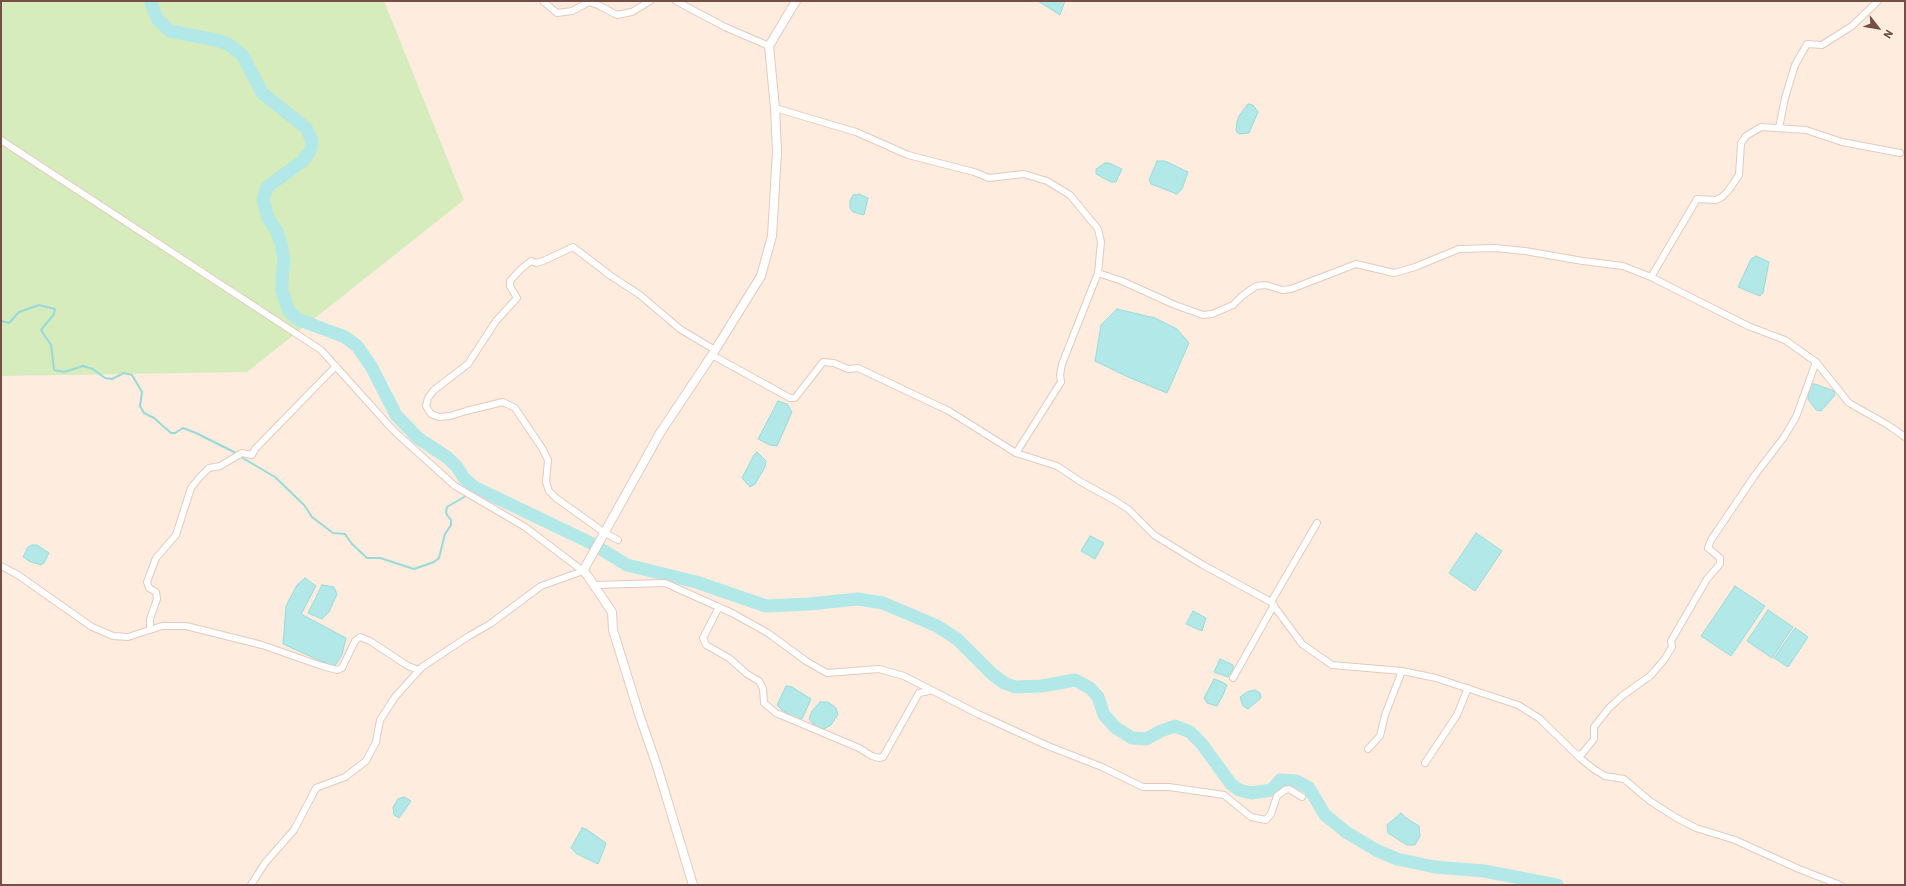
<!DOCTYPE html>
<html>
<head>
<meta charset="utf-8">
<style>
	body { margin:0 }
	#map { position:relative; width:1906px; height:886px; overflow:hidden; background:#feeddf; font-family:"IBM Plex Sans",sans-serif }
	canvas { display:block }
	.frame { position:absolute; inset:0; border:2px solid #754f45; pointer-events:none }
	.north { position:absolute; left:1858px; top:8px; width:40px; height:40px; -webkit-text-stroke:3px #fff2e6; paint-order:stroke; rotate:121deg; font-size:11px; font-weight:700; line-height:16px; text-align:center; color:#754f45 }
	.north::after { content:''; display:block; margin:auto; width:14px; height:18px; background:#754f45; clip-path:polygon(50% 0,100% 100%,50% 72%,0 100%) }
</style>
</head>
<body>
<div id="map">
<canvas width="1906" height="886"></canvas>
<div class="frame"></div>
<div class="north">N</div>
</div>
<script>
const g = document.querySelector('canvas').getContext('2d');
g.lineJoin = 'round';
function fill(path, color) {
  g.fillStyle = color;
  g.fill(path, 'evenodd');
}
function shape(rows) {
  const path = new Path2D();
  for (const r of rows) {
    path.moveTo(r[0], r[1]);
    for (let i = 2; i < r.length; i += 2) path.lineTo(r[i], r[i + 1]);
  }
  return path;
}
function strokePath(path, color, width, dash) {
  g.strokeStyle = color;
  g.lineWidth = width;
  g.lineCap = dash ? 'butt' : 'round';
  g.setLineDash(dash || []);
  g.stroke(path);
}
fill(shape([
	[1,1,384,1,464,200,247,372,1,376]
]), '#d6ecbd');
const water = shape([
	[1038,1,1065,1,1060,15,1038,1],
	[1248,104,1253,105,1258,112,1249,133,1239,134,1236,131,1237,122,1239,116,1248,104],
	[1157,161,1165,161,1188,172,1182,189,1177,194,1151,184,1149,180,1157,161],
	[1105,163,1109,163,1122,169,1116,182,1111,182,1096,174,1096,169,1105,163],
	[859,194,868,198,864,215,853,212,850,208,850,201,853,195,859,194],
	[1756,256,1769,262,1763,293,1760,296,1738,287,1751,259,1756,256],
	[1117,309,1155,318,1177,329,1189,343,1167,393,1128,377,1095,361,1101,325,1117,309],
	[1812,384,1815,384,1834,391,1835,395,1821,411,1816,410,1808,399,1809,387,1812,384],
	[778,401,787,404,792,412,777,446,770,445,758,439,778,401],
	[757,452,766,461,765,467,755,484,750,487,742,478,754,455,757,452],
	[1476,533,1502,551,1475,591,1449,573,1476,533],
	[1090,536,1104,543,1095,559,1081,551,1090,536],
	[32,545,37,545,49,553,44,563,41,565,29,561,23,557,28,547,32,545],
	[305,578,316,586,301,614,346,638,342,655,334,667,283,644,286,606,297,585,305,578],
	[322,585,334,587,337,594,329,612,322,619,308,613,322,585],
	[1735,586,1765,606,1731,656,1701,636,1735,586],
	[1768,610,1793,627,1772,658,1747,641,1768,610],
	[1193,611,1206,618,1202,631,1186,624,1193,611],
	[1795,628,1808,637,1788,667,1774,658,1795,628],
	[1220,659,1233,665,1233,669,1228,677,1214,672,1220,659],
	[1214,679,1220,681,1227,685,1223,695,1217,706,1207,703,1204,698,1214,679],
	[786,686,792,687,811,699,802,719,795,718,782,710,777,705,786,686],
	[1255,690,1260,693,1261,698,1248,709,1243,706,1240,697,1247,692,1255,690],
	[820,702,828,702,836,708,838,714,831,725,824,729,815,726,809,719,812,711,820,702],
	[404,797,411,801,399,818,394,815,393,807,398,799,404,797],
	[1401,813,1406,818,1419,826,1420,836,1415,845,1407,845,1388,833,1387,825,1401,813],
	[582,828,586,829,606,843,603,852,598,864,577,854,571,848,582,828]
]);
fill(water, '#b2e8e8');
strokePath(water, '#98dada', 1);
strokePath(shape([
	[1,321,9,323,19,312,39,305,55,309,54,314,41,330,51,345,54,370,64,372,83,366,93,369,105,378,112,379,124,373,132,375,142,392,140,406,144,413,154,418,171,433,175,433,183,428,196,433,236,453],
	[241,457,275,477,304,505,312,517,333,533,345,534,352,544,367,558,380,558,414,569,434,562,439,558,445,534,451,525,451,520,447,515,446,512,447,507,464,497,474,487]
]), '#98dada', 2);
strokePath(shape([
	[150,1,158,20,170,31,216,40,228,44,237,51,243,56,262,93,306,128,312,140,311,149,304,160,267,187,263,200,268,218,276,230,281,243,284,260,282,277,282,291,289,311,297,319,345,337,357,346,371,366,396,415,418,438,448,458,457,467,464,478,474,487,591,543,627,565,696,582,766,606,809,604,858,599,883,603,937,626,957,639,991,673,1004,683,1015,687,1042,686,1075,680,1090,688,1098,697,1104,715,1116,728,1132,738,1146,739,1161,731,1175,726,1190,732,1201,743,1231,784,1239,790,1251,793,1272,790,1280,780,1296,781,1309,788,1325,815,1346,832,1376,850,1397,859,1435,867,1484,871,1557,885]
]), '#b2e8e8', 13);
const minor = shape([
	[543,1,557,13,572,11,589,2,598,5,617,15,632,12,650,1],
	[676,1,725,27,769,46],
	[775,108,856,132,908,155,974,172,989,178,1024,174,1047,181,1070,195,1098,229,1101,242,1098,273,1122,281,1175,305,1203,315,1212,314,1233,305,1242,296,1256,286,1266,285,1282,290,1291,289,1356,264,1394,273,1415,267,1459,249,1495,248,1525,251,1583,261,1623,266,1651,277,1748,326,1785,340,1816,362,1849,403,1888,425,1905,437],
	[1779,128,1785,98,1795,65,1807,44,1822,45,1852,26,1878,1],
	[1,140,321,350,394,431,455,486,525,527,583,571],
	[1098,273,1062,364,1060,375,1061,382,1016,453,1057,466,1081,482,1114,500,1128,509,1154,535,1203,565,1271,602,1302,644,1332,665,1402,671,1436,678,1518,705,1539,718,1581,759,1595,770,1605,776,1624,779,1650,801,1675,817,1696,828,1735,840,1799,869,1840,885],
	[1651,277,1697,199,1716,200,1722,197,1728,191,1739,175,1741,143,1746,136,1761,127,1806,130,1842,142,1900,153],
	[712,355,790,398,795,398,823,362,834,363,848,369,858,368,949,411,1016,453],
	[618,540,605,533,556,498,549,491,546,482,548,460,542,448,515,408,503,402,466,411,450,416,439,417,431,414,426,406,428,398,434,390,468,364,496,321,517,298,510,286,510,281,521,269,531,261,536,263,543,261,573,247,611,276,640,295,680,329,715,350],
	[1,566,18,575,92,627,113,636,128,637,162,626,186,626,262,645,322,666,337,670,342,668,355,641,360,637,370,641,408,666,419,670],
	[594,585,665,583,732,613,768,633,806,661,827,673,879,669,904,676,978,714,1048,746,1102,767,1143,787,1169,787,1224,795,1251,817,1266,820,1271,814,1277,796,1285,790,1289,789,1302,797],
	[1271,602,1317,523],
	[719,607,703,638,706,645,729,658,747,674,759,681,763,689,764,703,776,713,859,748,872,756,879,758,883,757,919,693,929,691],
	[150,630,150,619,157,599,156,592,149,588,147,582,156,558,176,535,191,488,199,478,209,468,220,466,242,453,252,455,255,449,336,366],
	[1233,678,1274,605],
	[1368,749,1380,736,1385,715,1402,671],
	[1577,755,1582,754,1594,739,1594,727,1609,708,1622,696,1650,676,1664,660,1672,647,1671,641,1707,579,1720,564,1720,558,1708,548,1711,540,1755,475,1784,437,1796,417,1816,362],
	[1425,763,1457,715,1468,688],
	[251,885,265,863,294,830,316,788,345,777,366,761,376,742,380,720,395,697,422,667,469,636,490,624,541,586,583,571]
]);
const tertiary = shape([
	[693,885,657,766,639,714,613,630,612,612,587,575,583,571,660,433,712,355,761,276,772,236,777,152,775,108,769,46,796,1]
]);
strokePath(minor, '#e4cabd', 8);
strokePath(tertiary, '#e4cabd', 10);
strokePath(minor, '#fff', 6);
strokePath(tertiary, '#fff', 8);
</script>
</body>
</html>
